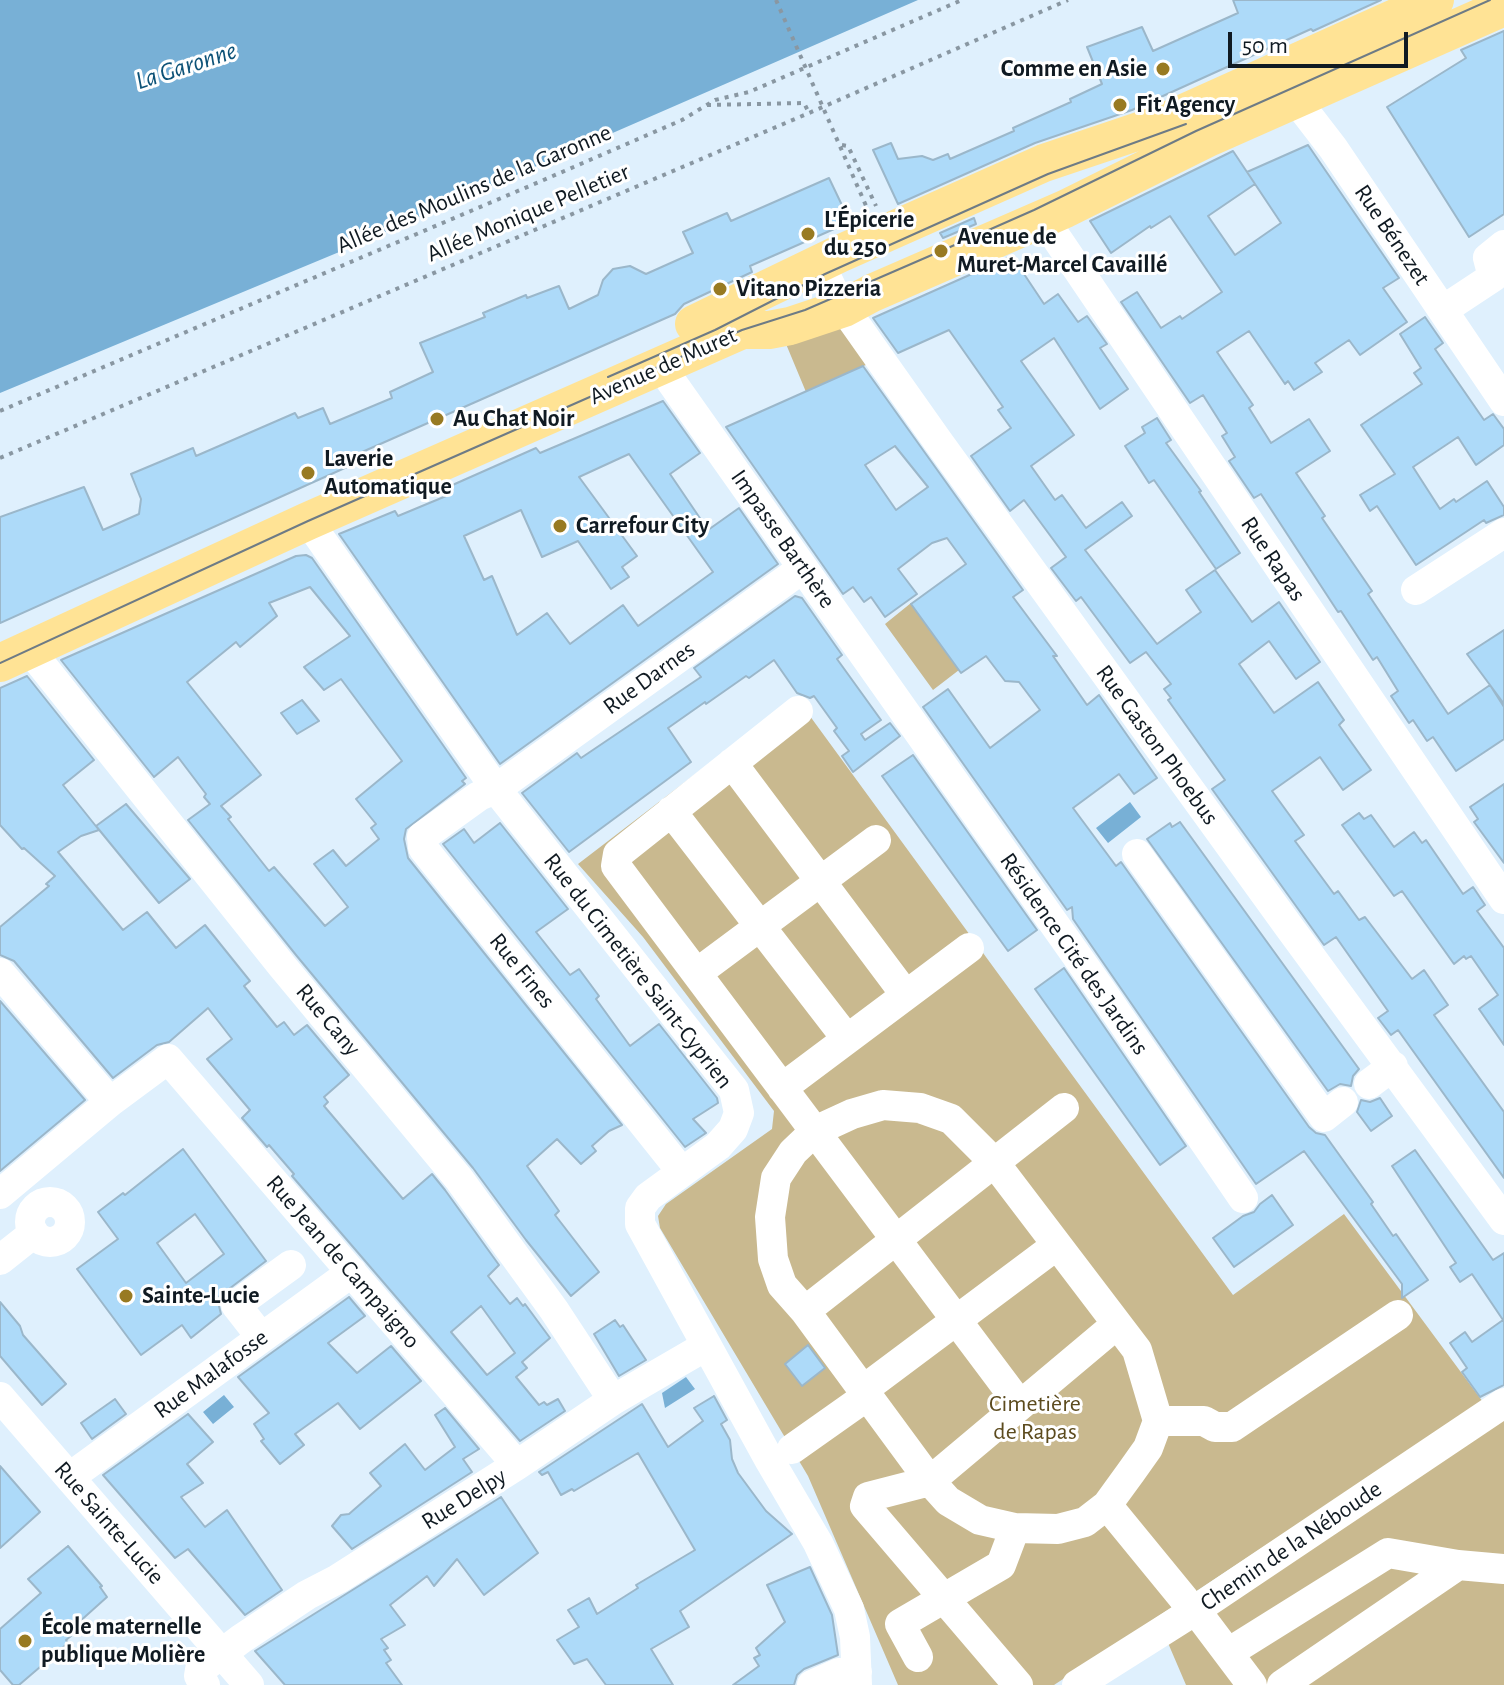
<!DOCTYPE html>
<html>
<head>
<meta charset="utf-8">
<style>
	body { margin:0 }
	#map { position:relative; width:1504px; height:1685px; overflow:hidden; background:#dff0fd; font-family:"Alegreya Sans",sans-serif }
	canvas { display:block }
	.scale { position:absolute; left:1228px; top:32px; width:180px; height:36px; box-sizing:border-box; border:4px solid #101a22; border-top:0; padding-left:10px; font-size:24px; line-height:28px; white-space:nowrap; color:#101a22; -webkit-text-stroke:6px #fff; paint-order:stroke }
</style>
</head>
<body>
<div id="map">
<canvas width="1504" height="1685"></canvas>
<div class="scale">50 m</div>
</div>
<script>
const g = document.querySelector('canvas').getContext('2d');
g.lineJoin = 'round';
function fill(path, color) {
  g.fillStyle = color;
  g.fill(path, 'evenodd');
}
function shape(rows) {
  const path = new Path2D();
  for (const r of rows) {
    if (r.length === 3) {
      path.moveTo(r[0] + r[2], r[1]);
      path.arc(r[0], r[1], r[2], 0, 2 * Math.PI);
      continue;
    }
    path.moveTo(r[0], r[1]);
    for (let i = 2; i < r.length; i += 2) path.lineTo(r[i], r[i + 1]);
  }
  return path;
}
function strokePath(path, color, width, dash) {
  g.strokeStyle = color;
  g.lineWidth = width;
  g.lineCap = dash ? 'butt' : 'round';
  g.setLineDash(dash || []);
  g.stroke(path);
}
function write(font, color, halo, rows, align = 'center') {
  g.font = font + ' "Alegreya Sans",sans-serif';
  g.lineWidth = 6;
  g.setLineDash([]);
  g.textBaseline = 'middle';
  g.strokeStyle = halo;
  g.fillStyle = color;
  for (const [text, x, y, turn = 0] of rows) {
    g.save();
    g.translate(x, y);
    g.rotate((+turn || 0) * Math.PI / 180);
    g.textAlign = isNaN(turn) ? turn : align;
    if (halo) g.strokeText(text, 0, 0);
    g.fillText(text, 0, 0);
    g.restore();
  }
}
fill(shape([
	[837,323,868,364,806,392,786,344],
	[911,603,959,670,933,690,885,624],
	[796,697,1233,1295,1344,1214,1483,1402,1054,1685,898,1685,808,1476,660,1228,658,1216,666,1204,772,1129,774,1111,643,937,578,864],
	[1504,1420,1504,1685,1186,1685,1168,1643]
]), '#c9b98f');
fill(shape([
	[0,0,918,0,344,250,0,393],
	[1130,802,1141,817,1108,843,1096,828],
	[686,1377,695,1389,665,1408,662,1393],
	[224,1395,234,1407,213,1424,203,1412]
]), '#78b0d6');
const building = shape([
	[1233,0,1381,0,1313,31,1311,29,1132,110,1035,143,898,204,873,150,891,143,898,159,922,156,933,160,948,154,950,159,1014,131,1013,128,1071,102,1070,99,1102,84,1087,47,1142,27,1153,51,1238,13,1233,0],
	[1504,31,1504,214,1469,237,1387,107,1466,58,1461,50,1504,31],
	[1308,145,1399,278,1383,288,1407,322,1360,355,1349,340,1315,363,1322,372,1294,390,1288,381,1285,384,1249,331,1217,352,1253,405,1249,408,1271,443,1309,419,1330,451,1296,473,1325,516,1322,518,1372,591,1368,594,1448,714,1490,685,1504,707,1504,739,1456,771,1433,737,1427,741,1413,720,1409,723,1391,696,1398,691,1377,657,1373,660,1341,611,1338,612,1261,494,1254,498,1229,461,1235,457,1222,436,1227,433,1203,395,1190,403,1121,302,1137,292,1161,328,1180,316,1182,319,1222,292,1170,216,1151,228,1150,226,1111,253,1090,221,1233,151,1255,184,1208,216,1235,255,1281,223,1247,172,1308,145],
	[829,178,850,222,750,266,752,272,684,304,675,314,344,460,347,467,0,623,0,517,84,487,103,530,139,514,141,499,131,474,193,448,196,456,295,413,298,418,323,408,330,424,392,398,390,392,433,372,420,343,485,317,483,313,526,295,527,298,559,286,569,309,598,295,603,280,613,269,630,266,646,274,693,253,683,232,727,213,731,221,829,178],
	[974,218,976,224,943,238,940,233,974,218],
	[1012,256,1044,304,1058,294,1078,322,1087,316,1107,344,1100,348,1128,389,1100,409,1054,338,1021,361,1074,435,1031,466,1055,500,1062,495,1086,528,1122,502,1132,516,1085,550,1157,644,1201,612,1186,590,1215,570,1252,622,1279,602,1320,662,1296,679,1269,641,1239,664,1274,713,1318,682,1344,720,1339,725,1371,770,1343,790,1320,757,1272,791,1304,835,1295,841,1334,894,1338,891,1359,920,1365,917,1412,979,1424,970,1448,1005,1434,1015,1504,1112,1504,1178,1398,1030,1391,1035,1378,1018,1388,1011,1336,937,1324,945,1212,789,1225,780,1168,700,1171,698,1164,689,1171,684,1146,652,1130,663,1081,597,1076,601,1051,568,1066,557,1024,500,1010,511,971,456,1011,428,998,410,1003,407,949,330,898,353,873,318,1012,256],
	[1425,317,1443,343,1435,349,1484,420,1493,414,1504,429,1504,445,1476,465,1458,437,1413,467,1440,509,1454,499,1456,502,1487,481,1504,507,1504,515,1486,523,1484,520,1416,565,1377,506,1370,511,1360,495,1395,474,1361,425,1422,384,1414,373,1421,368,1400,334,1425,317],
	[863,366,1023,590,1013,597,1057,656,1053,656,1087,705,1099,695,1157,778,1134,794,1119,774,1073,808,1116,866,1121,862,1309,1127,1316,1133,1325,1135,1373,1202,1371,1204,1393,1236,1396,1234,1428,1280,1402,1298,1402,1284,1304,1151,1256,1184,1073,919,1072,907,1067,910,923,707,948,689,990,748,1040,710,1019,682,1005,681,986,656,961,673,911,604,966,564,947,538,932,543,898,569,917,594,885,617,871,597,864,602,853,587,843,594,726,427,863,366],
	[895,446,928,487,896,510,865,465,895,446],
	[663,401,700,453,670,474,708,530,739,508,778,564,500,764,339,534,395,511,398,516,451,494,448,487,536,448,540,453,663,401],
	[629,454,713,572,638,626,623,605,570,644,547,613,517,635,492,576,484,580,464,536,521,510,542,557,578,541,611,589,629,577,622,567,637,556,579,477,629,454],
	[1157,418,1171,440,1166,443,1201,491,1199,492,1240,553,1216,569,1154,480,1149,483,1125,446,1145,433,1142,427,1157,418],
	[306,555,312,558,466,778,462,781,465,784,406,829,404,839,408,858,622,1125,609,1131,592,1146,596,1151,581,1164,557,1139,527,1166,559,1211,555,1215,599,1272,571,1296,526,1240,473,1168,296,955,188,820,210,804,204,797,206,794,178,757,154,777,61,660,296,556,306,555],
	[310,587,350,636,304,667,324,690,341,679,402,761,356,799,376,824,371,828,379,839,346,866,333,850,314,864,348,907,325,926,274,867,269,871,228,819,231,817,221,806,261,775,187,682,236,642,240,647,277,616,269,603,310,587],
	[795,596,802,598,842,655,837,659,881,720,861,734,865,740,890,723,900,736,853,772,842,756,849,751,834,731,837,728,814,696,810,698,797,693,774,660,749,678,746,676,706,704,705,702,668,728,691,762,569,852,522,793,577,753,581,758,701,677,694,668,795,596],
	[1504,630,1504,704,1467,654,1504,630],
	[27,676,94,760,63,785,99,830,81,836,58,852,123,930,147,912,176,948,205,925,250,981,244,986,277,1027,284,1022,294,1035,307,1025,349,1075,324,1097,328,1102,324,1106,403,1199,432,1174,445,1190,499,1265,488,1276,510,1304,517,1298,523,1306,525,1304,550,1338,522,1362,527,1368,516,1377,539,1405,544,1402,547,1405,558,1399,565,1411,520,1441,292,1176,294,1174,269,1145,267,1147,242,1118,250,1110,207,1059,232,1039,208,1008,169,1042,157,1045,113,1078,14,961,0,955,0,927,49,886,46,884,55,876,24,848,22,849,0,825,0,688,27,676],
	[481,1306,515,1353,487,1375,451,1332,481,1306],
	[302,700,319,721,297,734,281,713,302,700],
	[913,755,1037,930,1008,951,882,776,913,755],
	[1504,784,1504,863,1474,822,1478,819,1470,807,1504,784],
	[126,804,190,879,159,903,96,826,126,804],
	[1359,813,1364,819,1371,815,1394,847,1414,832,1422,843,1426,840,1463,894,1473,887,1485,905,1477,911,1504,948,1504,1045,1479,1009,1498,995,1471,956,1466,959,1464,956,1454,964,1402,891,1394,896,1342,825,1359,813],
	[1180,822,1359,1069,1353,1076,1351,1086,1340,1084,1328,1091,1147,839,1170,823,1172,827,1180,822],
	[500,823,568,909,536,932,570,975,579,969,599,996,596,999,630,1046,659,1024,717,1098,718,1103,693,1119,706,1133,685,1147,443,844,464,829,474,843,500,823],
	[1064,968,1186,1146,1160,1165,1035,989,1064,968],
	[0,1001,85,1100,0,1171,0,1001],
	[1380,1098,1392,1116,1371,1131,1357,1112,1361,1100,1370,1102,1380,1098],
	[183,1149,266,1261,217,1298,221,1314,191,1338,182,1325,141,1355,77,1269,118,1239,98,1212,123,1193,125,1195,183,1149],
	[195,1214,224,1254,186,1283,157,1243,195,1214],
	[1415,1150,1493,1260,1504,1253,1504,1385,1480,1397,1462,1372,1467,1368,1450,1343,1465,1332,1472,1342,1503,1320,1472,1274,1460,1282,1450,1267,1456,1263,1392,1166,1415,1150],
	[1272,1195,1293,1225,1234,1267,1213,1238,1243,1216,1254,1212,1260,1204,1272,1195],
	[349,1297,365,1316,328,1343,357,1373,391,1346,421,1381,360,1429,338,1403,295,1434,304,1445,280,1464,261,1441,264,1439,254,1424,269,1413,238,1377,349,1297],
	[0,1302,20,1326,23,1335,66,1384,42,1405,0,1356,0,1302],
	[615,1320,620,1327,623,1325,646,1360,619,1376,594,1334,615,1320],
	[808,1345,825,1368,802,1386,785,1364,808,1345],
	[714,1396,727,1420,721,1424,730,1440,732,1459,738,1473,766,1511,792,1534,680,1611,689,1627,651,1649,673,1685,606,1685,587,1659,574,1664,557,1640,579,1627,568,1610,589,1598,597,1614,638,1588,636,1585,695,1550,638,1453,574,1491,572,1489,561,1495,548,1472,542,1475,539,1472,642,1404,668,1447,703,1421,694,1408,714,1396],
	[115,1399,126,1414,92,1439,81,1423,115,1399],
	[445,1408,479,1449,463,1459,472,1472,352,1549,332,1526,341,1515,349,1514,381,1486,370,1473,405,1444,425,1470,455,1447,435,1415,445,1408],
	[188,1414,213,1442,187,1464,203,1483,181,1497,205,1527,227,1510,282,1590,245,1615,188,1549,175,1558,103,1475,188,1414],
	[0,1466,40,1512,0,1548,0,1466],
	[501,1497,538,1553,484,1595,457,1559,434,1586,427,1576,390,1605,405,1625,381,1639,388,1648,384,1650,391,1660,386,1663,402,1685,285,1685,255,1651,501,1497],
	[68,1546,102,1586,100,1587,107,1597,68,1632,71,1636,66,1640,68,1643,19,1685,13,1685,0,1670,0,1629,41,1593,28,1579,68,1546],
	[810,1567,832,1615,838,1655,804,1669,797,1675,794,1685,733,1685,759,1666,754,1658,760,1655,756,1648,785,1622,767,1585,810,1567]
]);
fill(building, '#addaf9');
strokePath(building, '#9bb7ca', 2);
strokePath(shape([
	[776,0,867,208],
	[707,105,804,103,809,113],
	[842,145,848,146,876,206],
	[0,411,539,182,682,120,715,100,749,92,962,0],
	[0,458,809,113,1068,0]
]), '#8997a2', 4, [4, 6]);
strokePath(shape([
	[1286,82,1296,100,1333,148,1504,401],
	[1043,218,1504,899],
	[820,264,836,297,937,440,1289,927,1504,1220],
	[1443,310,1493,277,1488,258,1504,245],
	[661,367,1098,986,1243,1198],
	[308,521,496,789,734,1090,739,1113,733,1129,718,1146,648,1197,640,1208,640,1224,770,1461,818,1543,849,1609,855,1637,857,1685],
	[1416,590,1504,533],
	[29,649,282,966,459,1179,554,1310,613,1400],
	[798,711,618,854,616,866,1020,1405],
	[732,763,905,994],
	[671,811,847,1039],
	[1137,854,1324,1117,1343,1102],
	[0,973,110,1102],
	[697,973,876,840],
	[1369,1084,1393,1066],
	[782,1088,969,948],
	[883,1105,920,1108,951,1119,994,1162,1137,1350,1158,1421,1148,1448,1131,1472,1107,1505,1085,1522,1058,1529,1015,1528,980,1520,948,1501,930,1481,805,1311,782,1285,773,1259,770,1217,776,1178,793,1152,815,1131,852,1114,883,1105],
	[682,1172,423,848,422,837,479,796,496,789,803,568],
	[0,1194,110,1102,168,1059,517,1465],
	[50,1222,20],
	[0,1260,34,1233],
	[805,1311,1064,1108],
	[261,1337,236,1305,291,1265],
	[863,1390,1057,1245],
	[0,1397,249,1685],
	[1158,1421,1204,1421,1215,1427,1232,1427,1398,1315],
	[792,1449,867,1396],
	[70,1477,352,1272],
	[1107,1505,1184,1599],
	[1203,1620,1252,1685],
	[1228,1653,1388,1553,1458,1565],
	[918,1657,900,1624,1001,1565,1015,1528],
	[205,1685,199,1676,200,1670,241,1639,307,1595,338,1579,517,1465,613,1400,706,1346],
	[812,1685,839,1673,857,1672],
	[1018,1685,865,1506,868,1497,930,1481,1117,1324],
	[1077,1685,1194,1611,1504,1403],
	[1282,1685,1458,1565,1504,1569]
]), '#fff', 30);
strokePath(shape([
	[694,324,839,254,1044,163,1157,125,1435,0],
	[0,663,308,521,742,330,769,330,790,326,844,308,872,293,1065,209,1210,137,1504,7]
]), '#ffe395', 38);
strokePath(shape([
	[608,377,715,330,825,274,1048,174,1186,124],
	[0,663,308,521,742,330,805,310,941,251,1034,210,1196,131,1490,0]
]), '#6e7b85', 2);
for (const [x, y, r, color] of [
	[1163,69,8,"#987a22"],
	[1120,105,8,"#987a22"],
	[808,234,8,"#987a22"],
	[941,251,8,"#987a22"],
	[720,289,8,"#987a22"],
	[437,419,8,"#987a22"],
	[308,473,8,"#987a22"],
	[560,526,8,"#987a22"],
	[126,1296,8,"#987a22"],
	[25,1641,8,"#987a22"]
]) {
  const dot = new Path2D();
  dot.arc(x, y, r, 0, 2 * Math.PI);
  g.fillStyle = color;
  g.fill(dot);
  strokePath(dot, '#fff', 3);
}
write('bold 24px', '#101a22', '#fff', [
	["Comme en Asie",1147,69,"right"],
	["Fit Agency",1136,105],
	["L'Épicerie",824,220],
	["du 250",824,248],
	["Avenue de",957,237],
	["Muret-Marcel Cavaillé",957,265],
	["Vitano Pizzeria",736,289],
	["Au Chat Noir",453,419],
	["Laverie",324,459],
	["Automatique",324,487],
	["Carrefour City",576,526],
	["Sainte-Lucie",142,1296],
	["École maternelle",41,1627],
	["publique Molière",41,1655]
], 'left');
write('24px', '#101a22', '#fff', [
	["Allée des Moulins de la Garonne",474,189,-23],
	["Allée Monique Pelletier",528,213,-23],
	["Rue Bénezet",1392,235,56],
	["Avenue de Muret",663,366,-24],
	["Impasse Barthère",783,539,55],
	["Rue Rapas",1273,559,56],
	["Rue Darnes",649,678,-36],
	["Rue Gaston Phoebus",1157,745,54],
	["Résidence Cité des Jardins",1074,954,55],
	["Rue Fines",522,971,51],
	["Rue du Cimetière Saint-Cyprien",638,971,52],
	["Rue Cany",328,1020,50],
	["Rue Jean de Campaigno",343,1262,49],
	["Rue Malafosse",211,1374,-36],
	["Rue Delpy",464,1499,-32],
	["Rue Sainte-Lucie",109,1523,49],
	["Chemin de la Néboude",1291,1546,-34]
]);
write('24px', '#5c4b1e', '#fff', [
	["Cimetière",1035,1404],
	["de Rapas",1035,1432]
]);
write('italic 26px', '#0d5277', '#fff', [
	["La Garonne",186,66,-18]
]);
</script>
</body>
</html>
